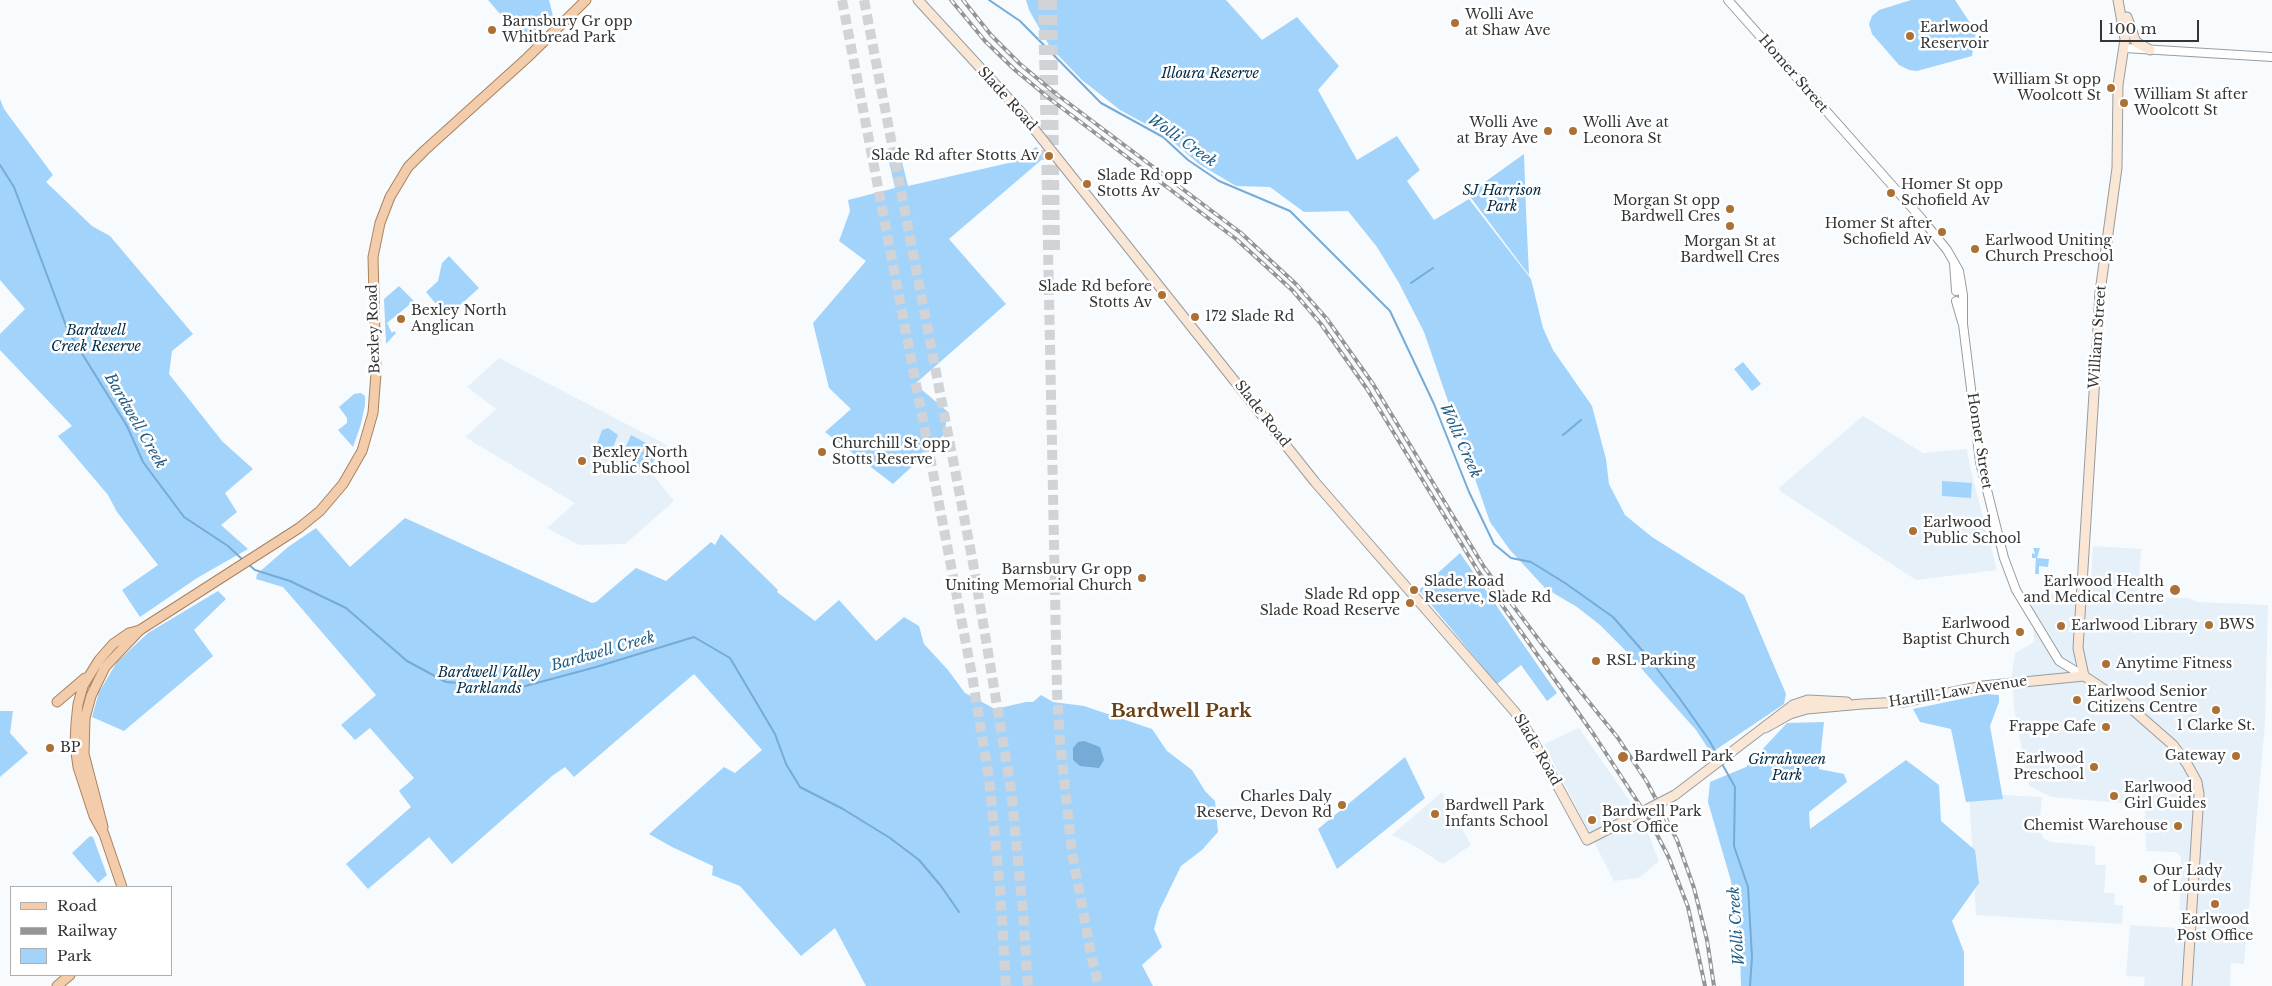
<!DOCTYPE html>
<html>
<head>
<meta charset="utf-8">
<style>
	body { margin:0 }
	#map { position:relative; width:2272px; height:986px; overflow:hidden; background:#f8fbfe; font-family:"Libre Baskerville",serif }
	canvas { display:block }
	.legend { position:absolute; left:10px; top:886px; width:162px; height:90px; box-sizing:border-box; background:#fff; border:1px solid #aeaeaf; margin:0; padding:6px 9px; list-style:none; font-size:15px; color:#343536 }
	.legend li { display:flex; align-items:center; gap:10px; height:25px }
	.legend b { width:25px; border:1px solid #aeaeaf }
	.scale { position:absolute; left:2100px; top:20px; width:99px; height:22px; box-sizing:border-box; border:2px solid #343536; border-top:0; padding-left:6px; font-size:15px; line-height:18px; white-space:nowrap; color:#343536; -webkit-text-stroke:4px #fff; paint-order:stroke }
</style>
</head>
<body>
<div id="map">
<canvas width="2272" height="986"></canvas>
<ul class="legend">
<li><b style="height:6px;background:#f3cdab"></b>Road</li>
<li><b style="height:6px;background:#939597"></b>Railway</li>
<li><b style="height:14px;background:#a2d3fb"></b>Park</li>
</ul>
<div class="scale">100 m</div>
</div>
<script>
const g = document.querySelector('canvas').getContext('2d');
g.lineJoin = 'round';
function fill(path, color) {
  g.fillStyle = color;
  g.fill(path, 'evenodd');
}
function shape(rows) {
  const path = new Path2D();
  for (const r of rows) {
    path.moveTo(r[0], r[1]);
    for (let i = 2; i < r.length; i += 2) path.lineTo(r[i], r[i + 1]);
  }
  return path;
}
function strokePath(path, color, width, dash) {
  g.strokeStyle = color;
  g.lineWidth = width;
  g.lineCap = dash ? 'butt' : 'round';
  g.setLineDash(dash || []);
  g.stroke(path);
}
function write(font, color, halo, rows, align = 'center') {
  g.font = font + ' "Libre Baskerville",serif';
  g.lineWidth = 5;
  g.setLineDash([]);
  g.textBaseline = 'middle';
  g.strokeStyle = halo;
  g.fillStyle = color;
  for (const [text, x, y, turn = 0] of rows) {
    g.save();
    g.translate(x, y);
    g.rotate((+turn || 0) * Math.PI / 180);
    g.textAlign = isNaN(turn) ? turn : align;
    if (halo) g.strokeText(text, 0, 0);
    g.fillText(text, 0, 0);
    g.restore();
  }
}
fill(shape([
	[499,358,667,445,654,476,674,501,625,544,579,545,547,528,575,503,465,437,496,409,467,387],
	[1863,416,1923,453,1967,449,1970,467,1997,570,1916,580,1780,491,1779,488],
	[2093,546,2141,549,2139,583,2135,597,2188,598,2198,602,2268,605,2265,723,2244,964,2231,963,2230,986,2144,986,2145,977,2126,976,2130,925,2179,928,2181,857,2177,852,2146,851,2145,805,2051,797,2029,786,2014,708,2012,674,2015,653,2034,642,2031,592,2090,597],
	[1579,728,1643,820,1659,861,1639,878,1614,881,1544,744],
	[1442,792,1471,845,1443,864,1413,845,1392,835],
	[1969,793,2042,797,2039,829,2043,838,2050,842,2095,846,2095,865,2106,865,2104,893,2115,893,2114,905,2123,905,2122,924,1976,915]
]), '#e5f0f9');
fill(shape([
	[488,0,549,0,553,16,526,44],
	[1026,0,1226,0,1262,40,1297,17,1339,66,1318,90,1357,160,1397,136,1420,170,1407,181,1434,220,1469,199,1531,279,1543,328,1553,350,1592,406,1606,459,1609,484,1625,515,1652,537,1744,595,1786,694,1784,704,1711,753,1696,730,1624,649,1600,625,1577,607,1545,588,1510,550,1490,522,1424,332,1399,283,1377,247,1348,211,1304,212,1270,187,1236,186,1199,164,1164,134,1120,110,1082,80,1050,47,1029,10],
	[1911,0,1955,0,1976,32,1972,56,1917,71,1909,70,1899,65,1872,34,1869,24,1872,16,1879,10],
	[0,99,4,109,53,175,46,182,92,226,110,236,193,334,172,351,169,374,222,441,253,469,225,493,237,512,221,525,248,549,197,578,140,617,122,590,158,565,117,512,108,495,58,436,72,426,0,350,0,334,25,309,0,280],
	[1036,147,1046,156,949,239,1006,304,915,384,947,411,945,434,916,458,918,461,893,484,825,432,851,409,829,388,813,323,866,261,839,241,850,211,848,200,895,188,887,153,899,150,908,186,1013,162],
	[1524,154,1526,210,1529,275,1468,194],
	[449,256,479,288,447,317,426,292,438,281,442,263],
	[399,286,414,301,387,323,392,333,394,331,396,333,386,344,384,299],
	[1743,362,1761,384,1752,391,1734,369],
	[361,393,365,396,365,405,361,424,353,447,338,430,347,423,347,418,339,407,354,394],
	[608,428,618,435,611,452,596,447,602,430],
	[631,435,659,450,648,472,621,457],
	[1942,481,1972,483,1971,498,1942,496],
	[405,518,592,603,596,602,636,568,666,581,711,542,715,545,721,534,778,590,777,592,815,621,839,600,876,641,904,617,919,626,924,644,948,670,965,693,995,709,1026,702,1033,702,1041,695,1053,702,1084,706,1152,729,1167,751,1192,770,1205,791,1215,801,1218,832,1202,850,1181,866,1159,911,1154,929,1162,947,1142,965,1153,986,866,986,835,928,801,956,740,886,712,875,713,866,672,847,649,834,724,767,735,773,762,750,694,674,574,777,565,767,552,776,452,864,429,837,368,889,346,864,411,807,399,791,414,778,370,728,355,740,341,725,376,695,283,587,256,579,257,574,288,547,316,528,350,567],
	[2033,548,2040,548,2037,558,2049,559,2048,567,2039,566,2039,574,2035,574,2036,558,2032,558,2032,553,2035,554],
	[1460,553,1557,693,1547,701,1521,665,1497,684,1419,590],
	[218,591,226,599,194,630,213,656,124,731,92,717,99,692,117,662,148,633],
	[1985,694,1999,695,1999,702,1990,726,2003,799,1966,802,1951,729,1920,722,1913,709],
	[0,711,13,711,10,733,28,753,0,777],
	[1824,722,1819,769,1844,774,1847,782,1809,812,1810,829,1906,760,1939,785,1941,821,1975,850,1979,883,1952,921,1964,952,1964,986,1741,986,1740,954,1731,881,1708,802,1710,782,1746,767,1787,723],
	[1405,757,1425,798,1337,869,1318,829],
	[90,836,93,837,107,875,98,883,72,853]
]), '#a2d3fb');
fill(shape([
	[1084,741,1100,747,1104,760,1099,768,1080,766,1073,760,1073,748,1078,742]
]), '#75abd6');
strokePath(shape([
	[989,0,1020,21,1101,103,1163,137,1188,160,1219,181,1290,211,1390,311,1434,404,1469,492,1494,544,1511,558,1531,562,1565,583,1613,617,1648,657,1680,699,1709,740,1719,758],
	[0,165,14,187,68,331,127,426,143,462,184,517,228,546,243,560],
	[1411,283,1433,268],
	[1563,435,1581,420],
	[248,564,255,570,290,581,346,608,407,661,446,682,518,688,596,667,694,637,730,658,775,734,786,764,800,787,843,809,890,838,919,860,941,886,959,912],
	[1721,762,1735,787,1734,846,1748,887,1752,957,1750,986]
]), '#75abd6', 2);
strokePath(shape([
	[842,0,972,675,989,779,1000,888,1006,986],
	[864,0,973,563,1011,789,1023,911,1028,986],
	[1043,0,1057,691,1060,741,1072,853,1092,959,1099,986],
	[1052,0,1055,251]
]), '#d1d3d6', 10, [10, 5]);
const tertiary = shape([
	[1728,0,1921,218,1947,250,1959,271,1963,295,1963,324,1980,462,2004,558,2016,590,2059,661,2084,676],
	[2125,48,2272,57],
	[1954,263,1956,291],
	[1956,301,1962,322]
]);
const secondary = shape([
	[918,0,1019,110,1315,482,1515,712,1530,735,1587,840,1640,813],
	[2127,17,2136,42,2150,50],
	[2084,676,2078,648,2096,361,2100,292,2117,168,2118,85,2125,39,2118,0],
	[2084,676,2125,703,2173,745,2187,764,2197,782,2199,794,2187,986],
	[1765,728,1790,714,1807,709,1862,704,1903,702,1983,686,2084,676],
	[1675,795,1793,705,1808,700,1847,702]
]);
const primary = shape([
	[57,702,85,678],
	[103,827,84,754,85,718,91,696,105,667,140,630],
	[122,887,104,834,94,816,78,767,75,745,76,723,78,704,83,686,99,660,113,644,129,633,140,630,299,528,320,511,343,484,362,451,373,413,376,373,373,257,380,223,390,197,408,167,425,150,527,58,586,0],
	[57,986,70,975]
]);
strokePath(tertiary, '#989c9f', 10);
strokePath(secondary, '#989c9f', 11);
strokePath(primary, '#ab825e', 11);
strokePath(tertiary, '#fff', 8);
strokePath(secondary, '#f9e6d5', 9);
strokePath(primary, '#f3cdab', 9);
const rail = shape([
	[951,0,985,41,1015,70,1050,99,1236,239,1292,290,1321,324,1367,389,1478,571,1594,735,1649,819,1669,858,1688,907,1705,986],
	[963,0,991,35,1020,64,1055,93,1241,233,1297,285,1327,319,1373,384,1484,567,1542,644,1618,738,1647,782,1677,840,1694,888,1707,940,1714,986]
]);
strokePath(rail, '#939597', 4);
strokePath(rail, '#fff', 2, [5.5]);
const secondaryBridge = shape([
	[1640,813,1675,795]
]);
strokePath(secondaryBridge, '#989c9f', 11, []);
strokePath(secondaryBridge, '#f9e6d5', 9);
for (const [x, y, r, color] of [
	[1455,23,5,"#ad7034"],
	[492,30,5,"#ad7034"],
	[1910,36,5,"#ad7034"],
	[2111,88,5,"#ad7034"],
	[2124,103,5,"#ad7034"],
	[1548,131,5,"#ad7034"],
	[1573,131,5,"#ad7034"],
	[1049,156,5,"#ad7034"],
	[1087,184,5,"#ad7034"],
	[1891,193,5,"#ad7034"],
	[1730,209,5,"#ad7034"],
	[1730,226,5,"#ad7034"],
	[1942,232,5,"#ad7034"],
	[1975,249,5,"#ad7034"],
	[1162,295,5,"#ad7034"],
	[1195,317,5,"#ad7034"],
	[401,319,5,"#ad7034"],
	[822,452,5,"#ad7034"],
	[582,461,5,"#ad7034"],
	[1913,531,5,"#ad7034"],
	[1142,578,5,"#ad7034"],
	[1414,590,5,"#ad7034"],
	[2175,590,6,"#ad7034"],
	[1410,603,5,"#ad7034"],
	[2209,625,5,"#ad7034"],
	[2061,626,5,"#ad7034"],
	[2020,632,5,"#ad7034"],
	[1596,661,5,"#ad7034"],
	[2106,664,5,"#ad7034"],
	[2077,700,5,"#ad7034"],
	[2216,710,5,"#ad7034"],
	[2106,727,5,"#ad7034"],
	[50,748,5,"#ad7034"],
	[2236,756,5,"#ad7034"],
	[1623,757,6,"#ad7034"],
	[2094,767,5,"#ad7034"],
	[2114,796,5,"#ad7034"],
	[1342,805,5,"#ad7034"],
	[1435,814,5,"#ad7034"],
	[1592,820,5,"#ad7034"],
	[2178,826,5,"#ad7034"],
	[2143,879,5,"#ad7034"],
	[2215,904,5,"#ad7034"]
]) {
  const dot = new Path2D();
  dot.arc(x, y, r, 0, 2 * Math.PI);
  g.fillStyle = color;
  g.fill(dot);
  strokePath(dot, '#fff', 2);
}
write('14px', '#343536', '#fff', [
	["Wolli Ave",1465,15],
	["at Shaw Ave",1465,31],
	["Barnsbury Gr opp",502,22],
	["Whitbread Park",502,38],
	["Earlwood",1920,28],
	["Reservoir",1920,44],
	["William St opp",2101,80,"right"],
	["Woolcott St",2101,96,"right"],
	["William St after",2134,95],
	["Woolcott St",2134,111],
	["Wolli Ave",1538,123,"right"],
	["at Bray Ave",1538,139,"right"],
	["Wolli Ave at",1583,123],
	["Leonora St",1583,139],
	["Slade Rd after Stotts Av",1039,156,"right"],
	["Slade Rd opp",1097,176],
	["Stotts Av",1097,192],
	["Homer St opp",1901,185],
	["Schofield Av",1901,201],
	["Morgan St opp",1720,201,"right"],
	["Bardwell Cres",1720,217,"right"],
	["Homer St after",1932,224,"right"],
	["Schofield Av",1932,240,"right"],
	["Earlwood Uniting",1985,241],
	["Church Preschool",1985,257],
	["Morgan St at",1730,242,"center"],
	["Bardwell Cres",1730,258,"center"],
	["Slade Rd before",1152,287,"right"],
	["Stotts Av",1152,303,"right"],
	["Bexley North",411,311],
	["Anglican",411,327],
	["172 Slade Rd",1205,317],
	["Churchill St opp",832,444],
	["Stotts Reserve",832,460],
	["Bexley North",592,453],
	["Public School",592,469],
	["Earlwood",1923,523],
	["Public School",1923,539],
	["Barnsbury Gr opp",1132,570,"right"],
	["Uniting Memorial Church",1132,586,"right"],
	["Slade Road",1424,582],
	["Reserve, Slade Rd",1424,598],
	["Earlwood Health",2164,582,"right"],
	["and Medical Centre",2164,598,"right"],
	["Slade Rd opp",1400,595,"right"],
	["Slade Road Reserve",1400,611,"right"],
	["Earlwood",2010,624,"right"],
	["Baptist Church",2010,640,"right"],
	["BWS",2219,625],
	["Earlwood Library",2071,626],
	["RSL Parking",1606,661],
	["Anytime Fitness",2116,664],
	["Earlwood Senior",2087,692],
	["Citizens Centre",2087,708],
	["1 Clarke St.",2216,726,"center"],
	["Frappe Cafe",2096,727,"right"],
	["BP",60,748],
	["Gateway",2226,756,"right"],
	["Bardwell Park",1634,757],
	["Earlwood",2084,759,"right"],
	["Preschool",2084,775,"right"],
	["Earlwood",2124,788],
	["Girl Guides",2124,804],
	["Charles Daly",1332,797,"right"],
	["Reserve, Devon Rd",1332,813,"right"],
	["Bardwell Park",1445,806],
	["Infants School",1445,822],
	["Bardwell Park",1602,812],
	["Post Office",1602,828],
	["Chemist Warehouse",2168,826,"right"],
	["Our Lady",2153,871],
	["of Lourdes",2153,887],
	["Earlwood",2215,920,"center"],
	["Post Office",2215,936,"center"]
], 'left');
write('italic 14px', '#002c48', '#fff', [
	["Illoura Reserve",1210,74],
	["SJ Harrison",1502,191],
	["Park",1502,207],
	["Bardwell",96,331],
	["Creek Reserve",96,347],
	["Bardwell Valley",489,673],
	["Parklands",489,689],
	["Girrahween",1787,760],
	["Park",1787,776]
]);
write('14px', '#343536', '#fff', [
	["Homer Street",1793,74,49],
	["Slade Road",1007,99,48],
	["Bexley Road",374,329,-92],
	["William Street",2098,337,-86],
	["Slade Road",1262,414,52],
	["Homer Street",1979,441,81],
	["Hartill-Law Avenue",1958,692,-9],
	["Slade Road",1537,750,60]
]);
write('italic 15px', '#1f5c86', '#fff', [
	["Wolli Creek",1182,141,35],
	["Bardwell Creek",135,421,60],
	["Wolli Creek",1460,441,66],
	["Bardwell Creek",603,652,-16],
	["Wolli Creek",1737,926,-94]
]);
write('bold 19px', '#6a4116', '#fff', [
	["Bardwell Park",1181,712]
]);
</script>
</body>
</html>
